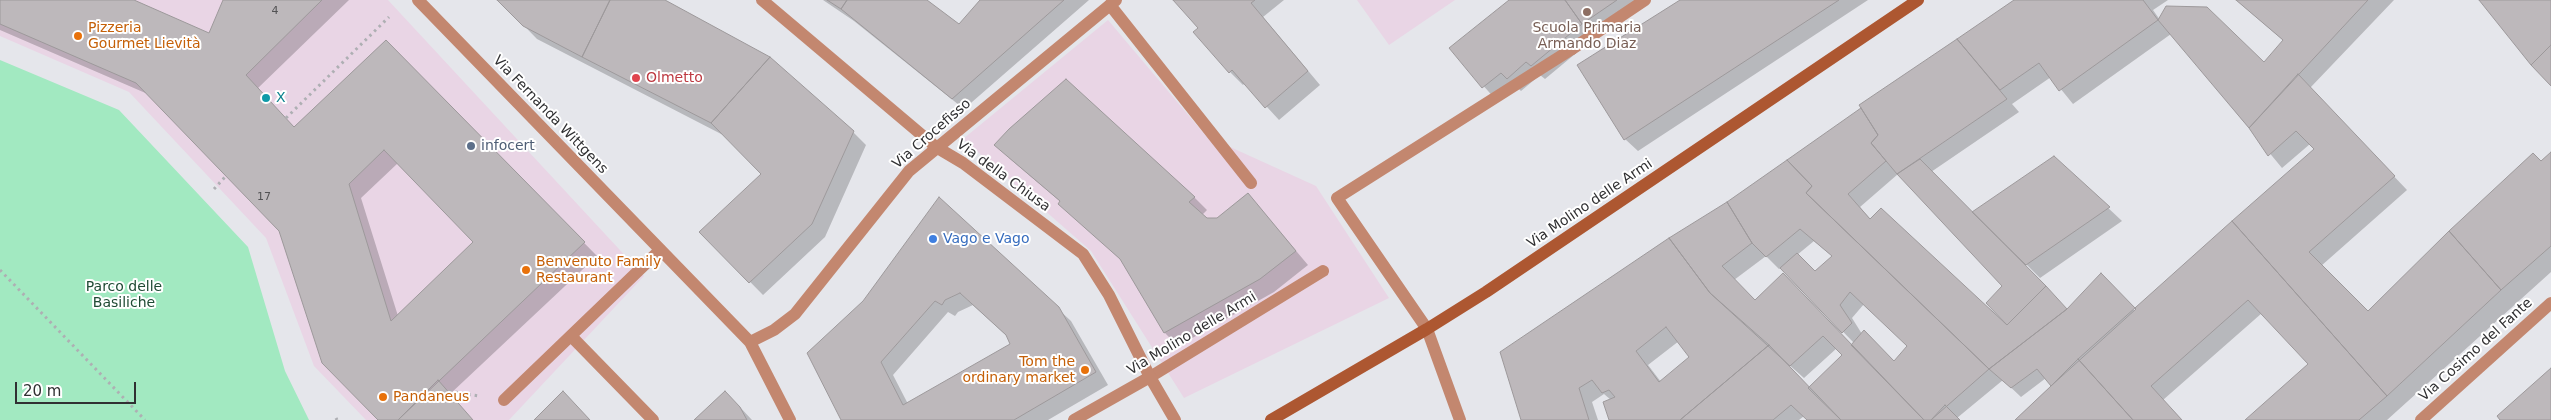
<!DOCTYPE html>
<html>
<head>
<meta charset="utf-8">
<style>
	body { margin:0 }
	#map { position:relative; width:2551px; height:420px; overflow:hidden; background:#e5e6eb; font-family:"DejaVu Sans",sans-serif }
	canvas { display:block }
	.scale { position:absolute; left:15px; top:382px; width:121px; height:22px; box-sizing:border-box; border:2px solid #303032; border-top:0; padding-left:6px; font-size:15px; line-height:18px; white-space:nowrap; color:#303032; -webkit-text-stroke:4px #fff; paint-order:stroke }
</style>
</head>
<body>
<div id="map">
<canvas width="2551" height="420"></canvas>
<div class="scale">20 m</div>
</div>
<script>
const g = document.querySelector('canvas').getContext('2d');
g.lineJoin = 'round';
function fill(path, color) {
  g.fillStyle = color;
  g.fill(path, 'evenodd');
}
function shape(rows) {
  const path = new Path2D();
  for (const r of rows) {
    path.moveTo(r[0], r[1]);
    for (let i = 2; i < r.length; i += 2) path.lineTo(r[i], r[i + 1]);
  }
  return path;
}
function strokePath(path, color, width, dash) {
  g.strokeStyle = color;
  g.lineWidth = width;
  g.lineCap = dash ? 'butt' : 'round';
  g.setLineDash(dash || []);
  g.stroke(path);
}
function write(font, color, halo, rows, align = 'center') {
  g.font = font + ' "DejaVu Sans",sans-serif';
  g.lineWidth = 4;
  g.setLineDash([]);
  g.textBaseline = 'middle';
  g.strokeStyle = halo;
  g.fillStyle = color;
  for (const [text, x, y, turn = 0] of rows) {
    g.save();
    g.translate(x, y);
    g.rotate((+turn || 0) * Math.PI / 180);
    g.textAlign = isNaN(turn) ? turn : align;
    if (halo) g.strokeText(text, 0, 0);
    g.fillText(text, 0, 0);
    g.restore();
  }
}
fill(shape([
	[0,0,388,0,644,276,509,420,366,420,314,366,266,238,129,92,0,36],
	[1357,0,1455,0,1389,45],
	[1108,20,1206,136,1316,186,1389,298,1184,398,1091,251,963,139]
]), '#e9d5e5');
fill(shape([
	[0,60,119,110,248,247,285,371,309,420,0,420]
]), '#a2e9c1');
fill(shape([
	[0,0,131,0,210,34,224,0,349,0,258,88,294,128,386,42,597,256,449,395,472,420,379,420,280,231,150,95,0,30],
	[398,163,474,242,398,316,361,198],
	[499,0,662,0,853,132,866,145,825,237,763,295,701,232,763,174,725,136,537,39],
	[823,0,924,0,959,26,982,0,1089,0,964,109,854,21],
	[1175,0,1284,0,1263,17,1320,85,1279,120,1245,83,1243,85,1230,72,1195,32,1200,28],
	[1511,0,1640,0,1545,79,1540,75,1521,91,1515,85,1496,100,1450,48],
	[1683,0,1868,0,1638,151,1625,139],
	[2016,0,2168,0,2153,10,2160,20,2264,64,2284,41,2236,0,2394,0,2310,88,2407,190,2321,266,2368,312,2551,154,2551,272,2387,420,2247,420,2310,364,2262,313,2163,400,2182,420,2015,420,2052,385,2046,378,2021,397,2003,380,1957,418,1958,420,1808,420,1804,416,1799,420,1611,420,1611,400,1604,394,1592,402,1598,420,1523,420,1727,204,1863,108,1860,105],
	[2171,34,2282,168,2310,144,2315,149,2135,310,2067,311,2000,242,2002,240,2040,278,2122,221,2054,157,1972,213,1931,172,2019,112,2012,104,2051,77,2073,104],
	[1898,174,2003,286,2009,325,2007,326,1871,220,1860,207],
	[1814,241,1833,257,1815,272,1797,255],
	[1766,256,1779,269,1781,268,1854,343,1852,346,1755,302,1734,280],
	[1864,304,1908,346,1894,362,1862,334,1852,318],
	[1679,341,1691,357,1661,382,1648,365],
	[1837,348,1844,355,1808,389,1786,365,1787,363,1804,378],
	[1009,158,1194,197,1207,210,1202,215,1207,219,1217,219,1248,194,1308,265,1274,292,1178,346,1165,333,1123,262,1061,202],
	[939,199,1071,321,1108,385,1048,420,842,420],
	[973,305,1008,337,1011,345,908,404,893,375,948,312,955,316,958,312],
	[738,405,752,420,696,420]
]), '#0003');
const building = shape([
	[0,0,134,0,209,33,223,0,322,0,246,75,294,127,386,40,585,242,398,420,378,420,322,363,279,231,136,83,0,24,0,0],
	[384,150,473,242,391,321,349,184,384,150],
	[497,0,610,0,582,57,523,26,497,0],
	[610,0,665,0,770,57,711,123,582,57,610,0],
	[827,0,847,0,841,9,827,0],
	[847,0,927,0,959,24,980,0,1064,0,952,99,841,9,847,0],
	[1173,0,1255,0,1251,3,1308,71,1265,108,1232,70,1229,73,1193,32,1198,28,1173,0],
	[1509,0,1565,0,1582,24,1531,66,1526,62,1507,79,1501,73,1482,88,1449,48,1509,0],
	[1565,0,1617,0,1582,24,1565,0],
	[1680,0,1839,0,1624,140,1577,65,1680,0],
	[2014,0,2143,0,2158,20,2059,91,2039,63,2000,90,1957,39,2014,0],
	[2236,0,2368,0,2249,128,2158,20,2166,6,2207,7,2264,62,2283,40,2236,0],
	[2479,0,2551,0,2551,45,2531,65,2479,0],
	[1957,39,2007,99,1897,174,1871,143,1878,135,1859,105,1957,39],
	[2551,45,2551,86,2531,65,2551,45],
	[770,57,854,131,812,224,749,283,699,232,761,174,711,123,770,57],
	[2298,74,2395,176,2309,252,2368,311,2449,231,2501,290,2387,396,2232,221,2314,149,2296,131,2268,156,2249,128,2298,74],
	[1066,79,1195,197,1189,202,1207,218,1217,218,1248,193,1296,251,1260,279,1164,333,1120,259,1058,204,1060,201,994,145,1009,129,1066,79],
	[1861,108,1878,135,1871,143,1886,161,1848,194,1870,219,1881,208,2007,325,2046,286,2067,309,1989,369,1806,193,1812,186,1787,160,1861,108],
	[2551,152,2551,246,2501,290,2449,231,2533,153,2541,161,2551,152],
	[2054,156,2110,207,2026,265,1972,212,2054,156],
	[1920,159,2046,286,2007,325,1986,303,2002,286,1897,174,1920,159],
	[1787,160,1812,186,1806,193,1989,369,1931,420,1924,420,1851,345,1864,330,1894,361,1907,346,1850,292,1840,305,1852,323,1842,333,1780,268,1797,253,1815,271,1832,256,1800,229,1766,257,1752,243,1727,202,1787,160],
	[939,197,1059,307,1096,372,1014,420,841,420,807,353,863,301,939,197],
	[960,293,1006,335,1010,344,903,405,881,362,935,301,942,305,945,300,960,293],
	[1727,202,1752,243,1722,266,1755,300,1783,273,1924,420,1841,420,1808,388,1842,355,1823,336,1790,366,1710,293,1669,238,1727,202],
	[2232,221,2387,396,2359,420,2245,420,2308,364,2248,300,2151,386,2182,420,2133,420,2078,359,2232,221],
	[1669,238,1710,293,1769,345,1680,420,1609,420,1603,402,1615,397,1609,390,1602,393,1592,380,1579,388,1589,420,1521,420,1500,352,1669,238],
	[1666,327,1689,357,1659,382,1636,351,1666,327],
	[2101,273,2136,309,2051,386,2037,369,2011,388,1989,369,2067,309,2101,273],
	[1769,345,1841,420,1807,420,1791,405,1773,420,1680,420,1769,345],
	[2078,359,2133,420,2015,420,2051,386,2078,359],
	[2551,368,2551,420,2500,420,2497,416,2551,368],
	[438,380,473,420,398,420,438,380],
	[563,391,590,420,534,420,563,391],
	[725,391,740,407,747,420,694,420,725,391],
	[1945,405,1960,420,1931,420,1945,405]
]);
fill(building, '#bdb8bb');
strokePath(building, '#9d999b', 1);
strokePath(shape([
	[286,118,389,17],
	[214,189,225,177],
	[0,270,145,420],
	[449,391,479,396],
	[336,418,337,420]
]), '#aeafb3', 3, [2.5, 4]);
strokePath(shape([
	[1110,5,1251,183],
	[1427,329,1337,198,1572,49],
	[571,336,653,420],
	[1150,377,1323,271],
	[504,400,660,250]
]), '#c3876f', 12);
strokePath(shape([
	[418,0,750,342,790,420],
	[762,0,936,147,963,163,1083,254,1109,295,1150,377,1175,420],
	[1572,49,1645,0],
	[1427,329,1460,420],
	[750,342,774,330,795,314,909,171,1116,0],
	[1074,420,1150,377],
	[2421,420,2551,303]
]), '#c3876f', 12);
strokePath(shape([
	[1271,420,1427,329,1486,292,1918,0]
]), '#ad5731', 12);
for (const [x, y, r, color] of [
	[1587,12,5,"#8d6e63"],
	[78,36,5,"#e8710a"],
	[636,78,5,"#e0444e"],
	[266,98,5,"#0f9aa8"],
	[471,146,5,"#5c6f8a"],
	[933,239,5,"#3f7fe0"],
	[526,270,5,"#e8710a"],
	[1085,370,5,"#e8710a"],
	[383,397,5,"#e8710a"]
]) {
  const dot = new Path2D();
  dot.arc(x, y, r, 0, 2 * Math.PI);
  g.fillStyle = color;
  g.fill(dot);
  strokePath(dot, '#fff', 2);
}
write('11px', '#535254', null, [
	["4",275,11],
	["17",264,197]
]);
write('14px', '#c56008', '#fff', [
	["Pizzeria",88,28],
	["Gourmet Lievità",88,44],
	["Benvenuto Family",536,262],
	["Restaurant",536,278],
	["Tom the",1075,362,"right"],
	["ordinary market",1075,378,"right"],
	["Pandaneus",393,397]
], 'left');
write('14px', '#785e54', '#fff', [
	["Scuola Primaria",1587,28],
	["Armando Diaz",1587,44]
]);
write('14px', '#be3a42', '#fff', [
	["Olmetto",646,78]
], 'left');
write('14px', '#0d838f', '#fff', [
	["X",276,98]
], 'left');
write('14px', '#303032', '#fff', [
	["Via Fernanda Wittgens",550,115,46],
	["Via Crocefisso",932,134,-41],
	["Via della Chiusa",1003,176,36],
	["Via Molino delle Armi",1590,204,-34],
	["Via Molino delle Armi",1192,334,-31],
	["Via Cosimo del Fante",2476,350,-42]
]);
write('14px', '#4e5e75', '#fff', [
	["infocert",481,146]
], 'left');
write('14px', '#366cbe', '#fff', [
	["Vago e Vago",943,239]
], 'left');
write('14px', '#1f4a34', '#fff', [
	["Parco delle",124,287],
	["Basiliche",124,303]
]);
</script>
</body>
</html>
